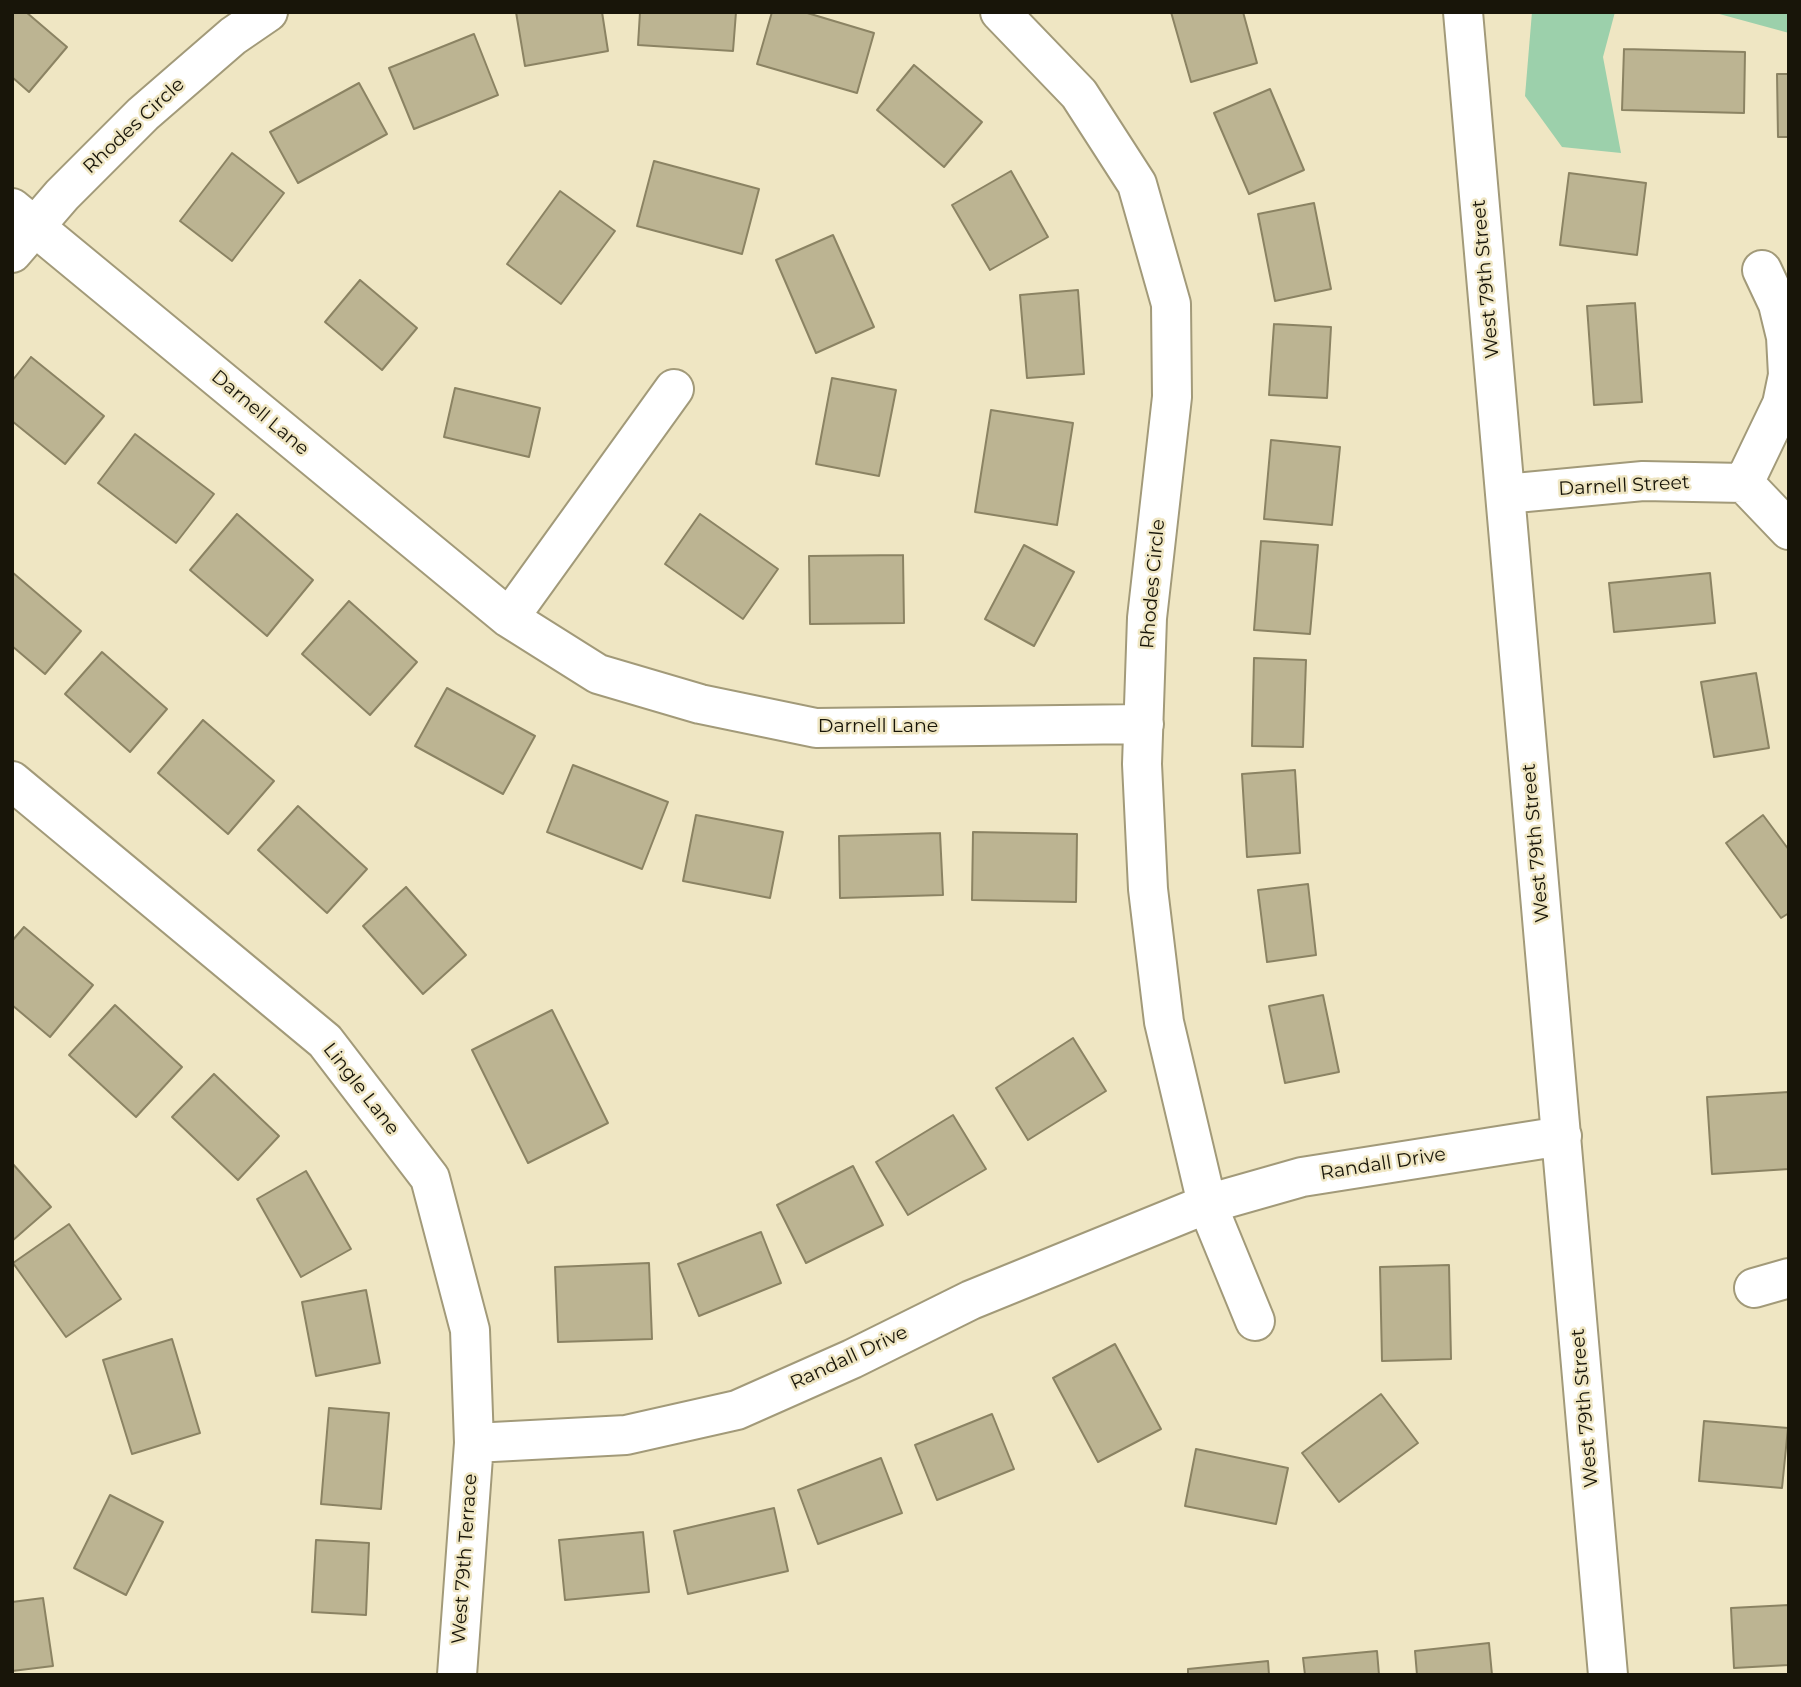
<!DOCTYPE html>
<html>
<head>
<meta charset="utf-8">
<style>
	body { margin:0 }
	#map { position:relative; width:1801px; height:1687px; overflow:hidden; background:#efe6c3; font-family:Montserrat,sans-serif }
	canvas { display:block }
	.frame { position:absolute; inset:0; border:14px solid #181509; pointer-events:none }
</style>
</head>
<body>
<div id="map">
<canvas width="1801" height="1687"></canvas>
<div class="frame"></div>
</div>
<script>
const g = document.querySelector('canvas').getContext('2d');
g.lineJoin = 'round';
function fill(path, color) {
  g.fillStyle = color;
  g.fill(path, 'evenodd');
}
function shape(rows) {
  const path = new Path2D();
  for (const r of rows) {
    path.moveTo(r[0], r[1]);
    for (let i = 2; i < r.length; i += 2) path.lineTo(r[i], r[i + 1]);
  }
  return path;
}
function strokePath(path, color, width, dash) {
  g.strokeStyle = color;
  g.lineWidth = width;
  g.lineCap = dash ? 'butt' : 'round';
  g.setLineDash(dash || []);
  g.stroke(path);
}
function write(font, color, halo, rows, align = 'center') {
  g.font = font + ' Montserrat,sans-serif';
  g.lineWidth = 5;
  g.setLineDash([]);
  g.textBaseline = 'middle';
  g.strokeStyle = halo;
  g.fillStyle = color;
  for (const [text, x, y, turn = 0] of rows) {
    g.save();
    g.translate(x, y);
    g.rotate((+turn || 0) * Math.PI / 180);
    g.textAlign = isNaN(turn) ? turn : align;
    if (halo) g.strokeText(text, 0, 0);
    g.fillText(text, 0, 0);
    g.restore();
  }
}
fill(shape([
	[1532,12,1615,12,1603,57,1621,153,1562,147,1525,96],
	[1712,12,1789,12,1789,33]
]), '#9cd0ab');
const building = shape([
	[12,12,26,12,67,47,29,92,12,77,12,12],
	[516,12,602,12,608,51,525,66,516,12],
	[640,12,736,12,733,51,638,45,640,12],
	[772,12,804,12,874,33,857,93,757,64,772,12],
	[1171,12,1243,12,1257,63,1191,82,1171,12],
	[474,34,498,95,414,129,389,68,474,34],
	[1624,49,1745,52,1744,113,1622,110,1624,49],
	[914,65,982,122,944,167,877,110,914,65],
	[1777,74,1789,74,1789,137,1778,137,1777,74],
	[359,83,387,134,298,183,270,132,359,83],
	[1270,89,1304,170,1249,194,1214,113,1270,89],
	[232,153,284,193,232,261,180,221,232,153],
	[654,161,759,189,742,254,637,226,654,161],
	[1011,171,1048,237,990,270,952,205,1011,171],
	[1569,173,1646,183,1637,255,1560,245,1569,173],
	[560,191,615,231,561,304,507,264,560,191],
	[1314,203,1331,289,1275,301,1258,214,1314,203],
	[833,235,874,327,816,353,776,260,833,235],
	[360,280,417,328,382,370,325,322,360,280],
	[1078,290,1084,374,1027,378,1020,295,1078,290],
	[1635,303,1642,402,1594,405,1587,306,1635,303],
	[1274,324,1331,327,1327,398,1269,395,1274,324],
	[31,357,104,416,65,464,12,421,12,381,31,357],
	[832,378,896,390,879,476,816,464,832,378],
	[455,388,540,408,529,457,444,437,455,388],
	[991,410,1073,423,1057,525,975,512,991,410],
	[135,434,214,494,176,543,98,483,135,434],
	[1271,440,1340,447,1332,525,1264,519,1271,440],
	[237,514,313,580,267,636,190,570,237,514],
	[700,514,778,569,743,619,665,564,700,514],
	[1261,541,1318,545,1310,634,1254,630,1261,541],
	[1024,545,1074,572,1034,646,985,619,1024,545],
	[903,555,904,623,810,624,809,556,903,555],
	[12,572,81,631,45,674,12,646,12,572],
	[1710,573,1715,623,1614,632,1609,583,1710,573],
	[349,601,417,662,370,715,302,654,349,601],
	[102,652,167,709,130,752,65,694,102,652],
	[1254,658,1306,660,1303,747,1252,746,1254,658],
	[1756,673,1769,748,1714,757,1701,682,1756,673],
	[447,688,535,736,503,794,415,746,447,688],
	[203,720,274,781,228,834,158,773,203,720],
	[573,765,668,802,642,869,547,832,573,765],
	[1295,770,1300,853,1247,857,1242,774,1295,770],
	[298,806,367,869,327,913,258,850,298,806],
	[696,815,783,832,770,898,683,881,696,815],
	[1763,815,1789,850,1789,913,1781,918,1726,843,1763,815],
	[973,832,1077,834,1076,902,972,900,973,832],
	[940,833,943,895,840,898,839,836,940,833],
	[1308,884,1316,955,1267,962,1258,890,1308,884],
	[406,887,466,955,423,994,363,926,406,887],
	[24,927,93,985,50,1037,12,1005,12,941,24,927],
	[1323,995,1339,1072,1285,1083,1269,1006,1323,995],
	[115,1005,182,1067,136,1117,69,1055,115,1005],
	[552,1010,608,1123,528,1163,472,1050,552,1010],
	[1073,1038,1106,1091,1028,1140,996,1088,1073,1038],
	[214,1074,279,1136,238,1180,172,1117,214,1074],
	[1789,1092,1789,1169,1712,1174,1707,1097,1789,1092],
	[953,1115,986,1169,908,1215,876,1162,953,1115],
	[12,1163,51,1207,12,1241,12,1163],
	[853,1166,883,1225,806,1263,777,1205,853,1166],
	[306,1171,351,1249,301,1277,257,1199,306,1171],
	[69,1224,121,1299,66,1337,13,1263,69,1224],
	[761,1232,781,1283,699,1316,678,1264,761,1232],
	[649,1263,652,1339,558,1342,555,1267,649,1263],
	[1449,1265,1451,1359,1382,1361,1380,1267,1449,1265],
	[366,1290,380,1363,316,1376,302,1302,366,1290],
	[172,1339,200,1433,132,1454,103,1360,172,1339],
	[1115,1344,1161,1429,1098,1462,1053,1378,1115,1344],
	[1381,1394,1418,1443,1339,1502,1302,1453,1381,1394],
	[329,1408,389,1413,381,1509,321,1504,329,1408],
	[992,1414,1014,1469,937,1500,915,1445,992,1414],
	[1704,1421,1788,1428,1782,1488,1699,1481,1704,1421],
	[1196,1449,1288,1468,1276,1524,1185,1506,1196,1449],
	[881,1458,902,1513,818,1544,798,1490,881,1458],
	[110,1495,163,1522,126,1595,74,1568,110,1495],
	[774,1508,788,1571,688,1594,674,1531,774,1508],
	[643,1532,649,1592,565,1600,559,1540,643,1532],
	[316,1540,369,1543,366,1615,312,1612,316,1540],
	[43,1598,53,1666,12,1671,12,1602,43,1598],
	[1789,1605,1789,1665,1734,1668,1731,1608,1789,1605],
	[1489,1643,1492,1675,1417,1675,1415,1651,1489,1643],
	[1377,1651,1379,1675,1305,1675,1303,1658,1377,1651],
	[1268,1661,1269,1675,1188,1675,1188,1669,1268,1661]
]);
fill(building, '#bcb492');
strokePath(building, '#8b8363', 2);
const minor = shape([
	[1000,12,1079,94,1137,184,1171,304,1172,397,1147,618,1142,764,1148,889,1164,1022,1207,1204,1255,1321],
	[1463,12,1608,1675],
	[12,208,509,618,598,674,700,704,816,728,1144,724],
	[12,253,62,195,143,114,233,36,268,12],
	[1762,270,1778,304,1786,337,1788,375,1782,404,1744,483,1789,530],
	[1505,494,1643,481,1744,483],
	[509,618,674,389],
	[12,781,325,1041,430,1178,470,1330,474,1443,457,1675],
	[1754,1288,1789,1278],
	[474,1443,626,1435,737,1410,852,1359,971,1300,1207,1204,1302,1177,1562,1136]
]);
strokePath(minor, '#a29a79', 42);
strokePath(minor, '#fff', 38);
write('19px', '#181509', '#efe6c3', [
	["Rhodes Circle",134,126,-43],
	["West 79th Street",1486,279,-95],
	["Darnell Lane",260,413,40],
	["Darnell Street",1624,486,-3],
	["Rhodes Circle",1153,584,-85],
	["Darnell Lane",878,726],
	["West 79th Street",1536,843,-95],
	["Lingle Lane",361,1089,52],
	["Randall Drive",1383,1164,-9],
	["Randall Drive",849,1358,-25],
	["West 79th Street",1585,1408,-95],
	["West 79th Terrace",465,1559,-86]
]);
</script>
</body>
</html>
